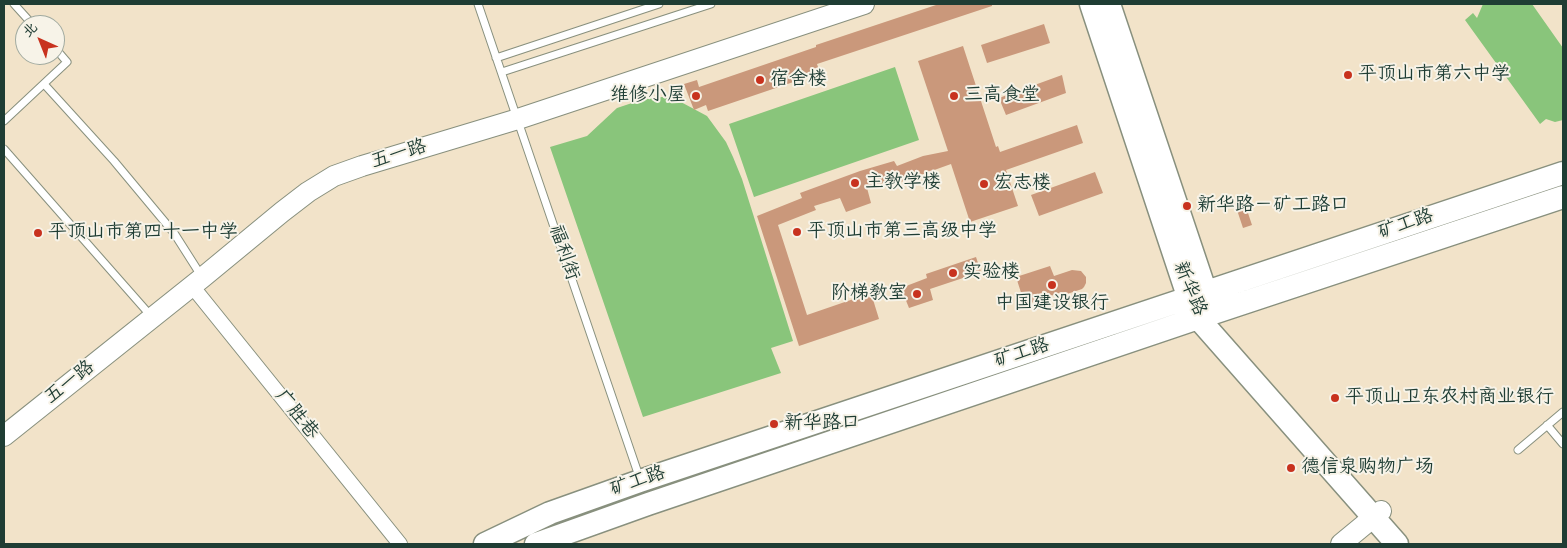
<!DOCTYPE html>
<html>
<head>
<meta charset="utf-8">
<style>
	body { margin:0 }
	#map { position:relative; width:1567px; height:548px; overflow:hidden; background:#f2e3c9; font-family:"Architects Daughter","LXGW WenKai TC",sans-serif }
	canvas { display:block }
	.frame { position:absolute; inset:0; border:5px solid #1f3d34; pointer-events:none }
	.north { position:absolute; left:15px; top:15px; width:50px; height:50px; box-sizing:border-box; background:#f7f3e8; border:1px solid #a1aaa0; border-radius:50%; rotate:316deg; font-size:14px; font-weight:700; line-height:20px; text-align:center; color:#1f3d34 }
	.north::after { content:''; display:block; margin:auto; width:18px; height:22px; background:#c8321e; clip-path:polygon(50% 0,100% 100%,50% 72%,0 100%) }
</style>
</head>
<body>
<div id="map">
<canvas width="1567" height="548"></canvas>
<div class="frame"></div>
<div class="north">北</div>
</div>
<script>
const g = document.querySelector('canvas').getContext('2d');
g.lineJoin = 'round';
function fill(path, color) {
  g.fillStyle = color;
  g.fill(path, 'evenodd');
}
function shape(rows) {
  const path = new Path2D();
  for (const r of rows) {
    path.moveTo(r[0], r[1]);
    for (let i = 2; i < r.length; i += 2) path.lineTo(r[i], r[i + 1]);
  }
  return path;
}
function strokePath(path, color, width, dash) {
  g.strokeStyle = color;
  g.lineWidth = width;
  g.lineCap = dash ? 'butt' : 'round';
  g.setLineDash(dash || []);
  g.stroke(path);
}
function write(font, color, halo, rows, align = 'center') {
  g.font = font + ' "Architects Daughter","LXGW WenKai TC",sans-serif';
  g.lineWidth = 4;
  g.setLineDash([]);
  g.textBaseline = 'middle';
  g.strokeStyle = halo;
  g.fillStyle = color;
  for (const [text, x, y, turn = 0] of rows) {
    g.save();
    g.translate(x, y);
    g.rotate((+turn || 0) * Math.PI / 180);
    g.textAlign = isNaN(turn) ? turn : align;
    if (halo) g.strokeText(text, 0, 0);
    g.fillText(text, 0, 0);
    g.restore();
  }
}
fill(shape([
	[1483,4,1532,4,1563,48,1563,120,1555,122,1546,119,1540,124,1465,20,1473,13,1477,18],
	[895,67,919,140,754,197,729,124],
	[662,97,679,101,707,116,726,142,733,157,742,179,793,341,771,348,781,373,643,417,550,147,587,136,617,108,644,99]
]), '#89c57b');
fill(shape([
	[939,4,992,4,992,6,817,64,820,73,708,111,706,105,694,110,684,84,697,80,699,87,816,47,816,45],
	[1044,24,1050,43,987,63,981,45],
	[963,46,996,147,998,146,1000,152,1077,125,1083,143,1006,170,1018,206,970,222,951,164,901,182,899,178,867,188,871,203,846,212,840,198,814,206,816,210,778,225,807,315,871,293,879,319,799,346,757,216,802,198,800,193,860,171,894,161,897,166,923,156,948,151,918,61],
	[1062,75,1066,93,1006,115,999,98],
	[1095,172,1103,193,1039,216,1031,195],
	[1244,201,1252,225,1243,228,1235,204],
	[976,257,981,272,930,289,933,300,909,308,901,288,927,278,926,274],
	[1050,266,1054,276,1072,270,1081,271,1086,277,1086,283,1084,287,1082,289,1061,296,1059,293,1025,305,1016,277]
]), '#ca987b');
const lane = shape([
	[14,4,33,25],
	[478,4,640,479],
	[496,58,659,4],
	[502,72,711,4],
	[44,84,114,161,174,233,202,277],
	[4,121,67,62,55,48],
	[4,149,151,316],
	[1547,425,1563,444],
	[1518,450,1563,412]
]);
const street = shape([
	[192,286,400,544]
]);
const secondary = shape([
	[4,436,202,278,282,212,308,192,334,176,362,166,518,119,864,4],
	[1341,544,1381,511]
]);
const primary = shape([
	[1091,4,1189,299,1198,318,1397,544],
	[1109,4,1206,293,1208,306],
	[485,544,550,513,640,481,1563,173],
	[536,544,648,504,1198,318,1563,197]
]);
strokePath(lane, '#88907e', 9);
strokePath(street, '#88907e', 16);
strokePath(secondary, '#88907e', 22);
strokePath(primary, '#88907e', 25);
strokePath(lane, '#fff', 7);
strokePath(street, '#fff', 14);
strokePath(secondary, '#fff', 20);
strokePath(primary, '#fff', 22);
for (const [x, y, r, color] of [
	[1348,75,5,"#c8321e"],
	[760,80,5,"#c8321e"],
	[696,96,5,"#c8321e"],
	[954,96,5,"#c8321e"],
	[855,183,5,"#c8321e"],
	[984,184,5,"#c8321e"],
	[1187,206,5,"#c8321e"],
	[797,232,5,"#c8321e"],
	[38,233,5,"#c8321e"],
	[953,273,5,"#c8321e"],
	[1052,285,5,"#c8321e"],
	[917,294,5,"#c8321e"],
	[1335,398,5,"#c8321e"],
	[774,424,5,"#c8321e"],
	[1291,468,5,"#c8321e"]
]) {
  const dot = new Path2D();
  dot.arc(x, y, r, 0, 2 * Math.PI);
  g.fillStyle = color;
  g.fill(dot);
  strokePath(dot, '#f7f3e8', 2);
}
write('19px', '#1f3d34', '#f7f3e8', [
	["平顶山市第六中学",1358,75],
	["宿舍楼",770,80],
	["维修小屋",686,96,"right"],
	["三高食堂",964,96],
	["主教学楼",865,183],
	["宏志楼",994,184],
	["新华路－矿工路口",1197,206],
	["平顶山市第三高级中学",807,232],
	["平顶山市第四十一中学",48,233],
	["实验楼",963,273],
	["阶梯教室",907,294,"right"],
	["中国建设银行",1052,304,"center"],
	["平顶山卫东农村商业银行",1345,398],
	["新华路口",784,424],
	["德信泉购物广场",1301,468]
], 'left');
write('19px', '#1f3d34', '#f7f3e8', [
	["五一路",399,155,-17],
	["矿工路",1406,225,-19],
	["福利街",563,253,71],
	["新华路",1189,289,67],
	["矿工路",1022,354,-18],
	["五一路",70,383,-38],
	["广胜巷",296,415,51],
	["矿工路",638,482,-19]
]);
</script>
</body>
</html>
